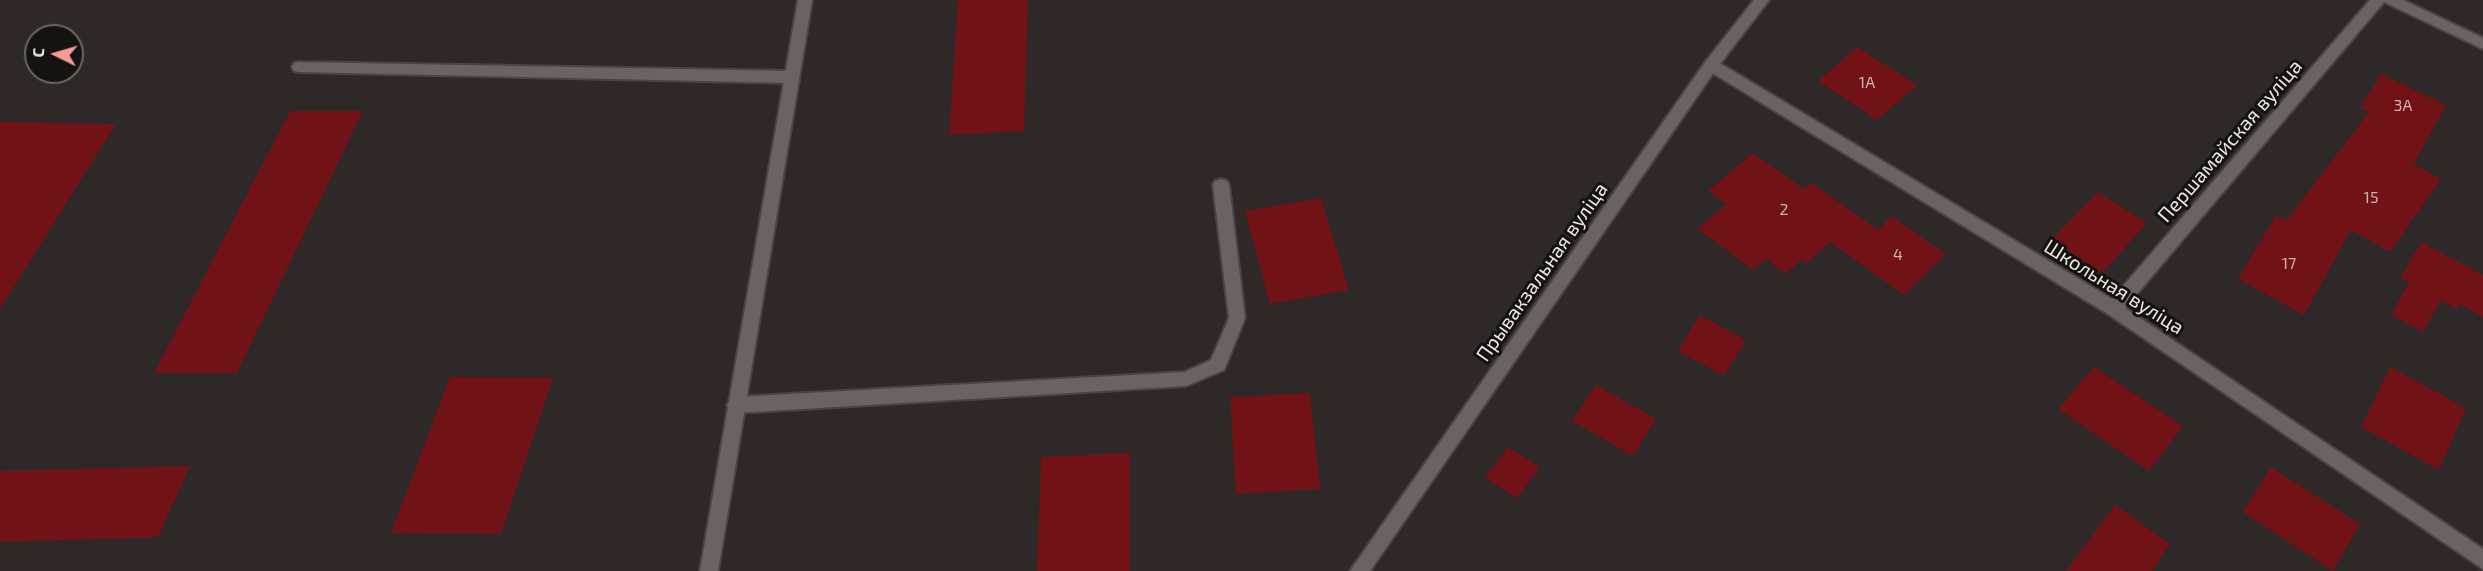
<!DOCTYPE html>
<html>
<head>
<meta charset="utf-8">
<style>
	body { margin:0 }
	#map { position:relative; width:2483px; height:571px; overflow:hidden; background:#2f2828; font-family:"Exo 2",sans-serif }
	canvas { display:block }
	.north { position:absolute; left:24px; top:24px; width:60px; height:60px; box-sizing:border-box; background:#151212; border:2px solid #6b6767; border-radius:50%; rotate:275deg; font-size:16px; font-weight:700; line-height:24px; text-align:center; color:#ece7e7 }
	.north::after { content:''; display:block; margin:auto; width:21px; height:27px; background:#f59c95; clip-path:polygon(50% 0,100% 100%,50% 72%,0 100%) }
</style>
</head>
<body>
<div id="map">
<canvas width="2483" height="571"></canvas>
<div class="north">С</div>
</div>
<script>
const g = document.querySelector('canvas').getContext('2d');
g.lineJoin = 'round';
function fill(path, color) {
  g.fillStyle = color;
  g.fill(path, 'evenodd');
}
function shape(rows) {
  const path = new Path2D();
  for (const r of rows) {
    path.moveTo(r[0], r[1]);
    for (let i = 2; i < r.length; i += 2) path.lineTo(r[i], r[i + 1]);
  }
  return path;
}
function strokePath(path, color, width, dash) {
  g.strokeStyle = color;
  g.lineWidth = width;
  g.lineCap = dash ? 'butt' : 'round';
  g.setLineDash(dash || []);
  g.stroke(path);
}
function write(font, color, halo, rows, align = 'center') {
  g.font = font + ' "Exo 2",sans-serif';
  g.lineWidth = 6;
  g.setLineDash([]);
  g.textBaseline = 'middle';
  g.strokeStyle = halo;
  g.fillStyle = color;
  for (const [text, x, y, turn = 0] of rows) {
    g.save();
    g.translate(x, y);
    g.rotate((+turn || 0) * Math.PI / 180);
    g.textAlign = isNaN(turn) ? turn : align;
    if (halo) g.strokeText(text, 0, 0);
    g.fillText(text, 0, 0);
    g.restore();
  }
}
fill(shape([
	[958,0,1028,0,1024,131,949,135],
	[1857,47,1917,85,1877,120,1818,81],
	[2381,74,2446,105,2414,164,2441,179,2390,252,2351,230,2304,315,2238,279,2276,215,2286,221,2369,112,2360,108],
	[290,111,363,111,237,373,154,373],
	[0,122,116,124,0,309],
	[1753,153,1804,189,1812,183,1878,230,1891,216,1946,254,1904,295,1830,242,1807,263,1802,259,1786,274,1766,259,1753,270,1698,229,1726,204,1708,191],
	[2098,192,2147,223,2102,273,2051,240],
	[1321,198,1349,290,1270,304,1245,211],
	[2421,242,2483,275,2483,317,2460,304,2457,309,2441,300,2423,332,2391,315,2409,282,2400,278],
	[1700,315,1746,340,1724,376,1678,351],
	[2094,367,2183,426,2149,471,2058,409],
	[2390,367,2466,408,2439,470,2361,427],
	[450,377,553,378,501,534,391,533],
	[1596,385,1656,419,1633,456,1572,421],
	[1310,393,1320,489,1236,494,1230,397],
	[1508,447,1540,467,1517,498,1485,478],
	[1130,453,1130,571,1037,571,1041,457],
	[190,466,158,537,0,542,0,471],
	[2271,467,2360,524,2333,571,2243,512],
	[2115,505,2170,544,2152,571,2066,571]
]), '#711216');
const service = shape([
	[299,62,791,71,796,73,798,77,796,81,791,83,299,72,294,71,292,67,294,63,299,62],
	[1221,179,1227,181,1229,185,1245,318,1224,370,1186,386,736,413,730,410,727,405,730,400,736,397,1185,372,1211,360,1229,318,1213,185,1215,181,1221,179]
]);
const minor = shape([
	[798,0,812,0,718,571,700,571,798,0],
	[2370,0,2403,0,2483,38,2483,49,2384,2,2125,308,2483,549,2483,569,2108,314,1706,69,1704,65,1706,61,1716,61,2112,299,2370,0]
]);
const tertiary = shape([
	[1754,0,1769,0,1716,69,1370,571,1350,571,1706,61,1754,0]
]);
strokePath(service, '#4a4444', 4);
strokePath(minor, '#4a4444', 4);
strokePath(tertiary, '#4a4444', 4);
fill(service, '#6b6362');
fill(minor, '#6b6362');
fill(tertiary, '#6b6362');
write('16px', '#cdb2b3', null, [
	["1А",1867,83],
	["3А",2403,106],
	["15",2371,198],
	["2",1784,210],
	["4",1898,255],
	["17",2289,264]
]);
write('20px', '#ece7e7', '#151212', [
	["Першамайская вуліца",2230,141,-49],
	["Прывакзальная вуліца",1542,272,-55],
	["Школьная вуліца",2114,287,32]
]);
</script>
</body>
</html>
